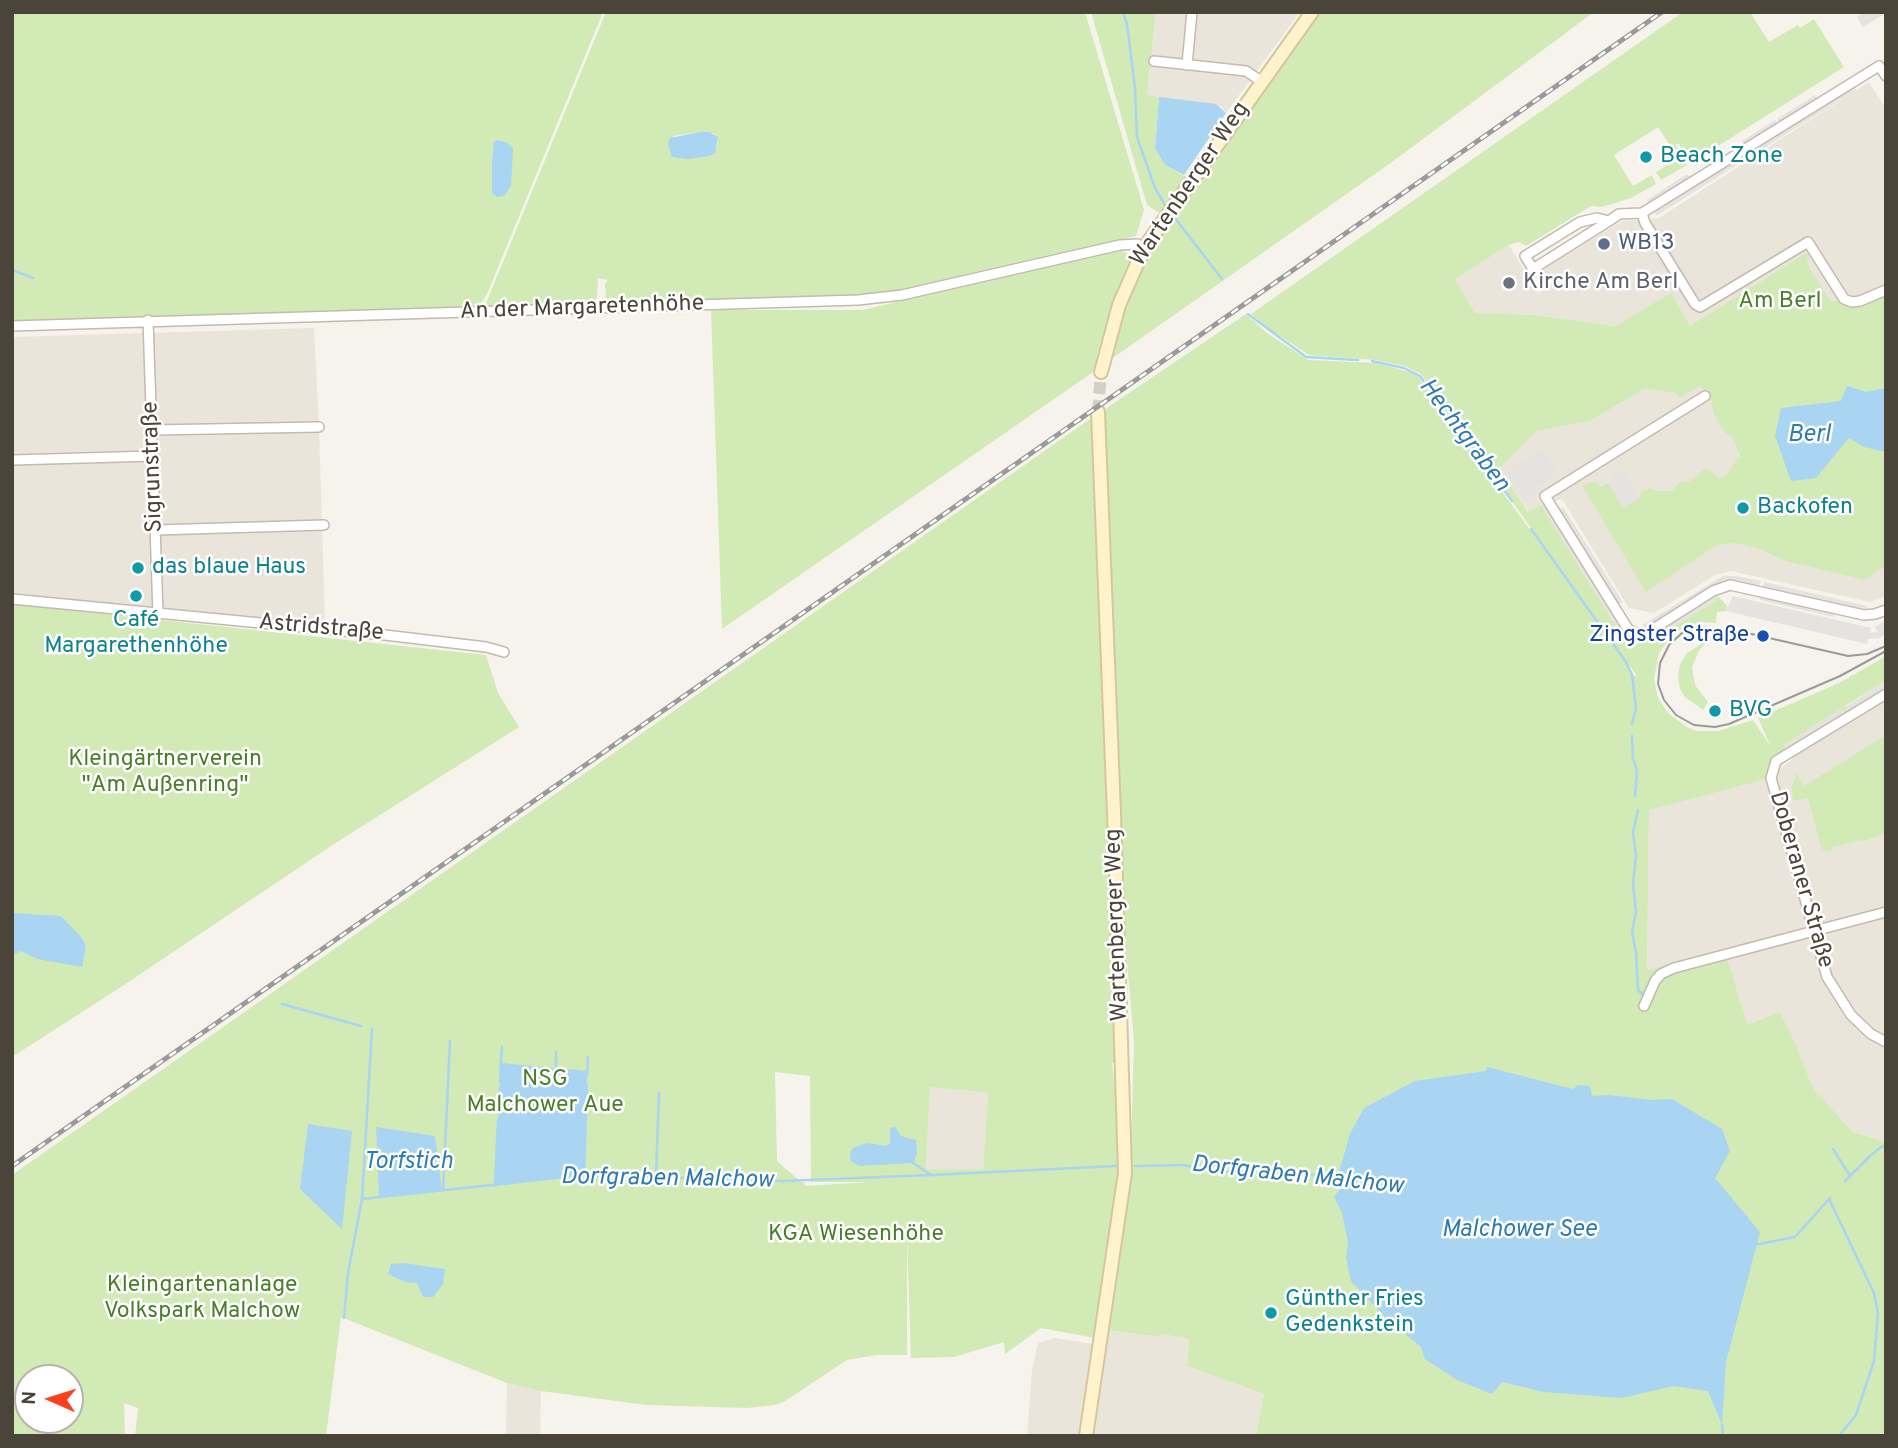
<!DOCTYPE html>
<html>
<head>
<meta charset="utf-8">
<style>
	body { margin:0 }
	#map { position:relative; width:1898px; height:1448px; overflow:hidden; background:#f6f3ec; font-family:Overpass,sans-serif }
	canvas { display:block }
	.frame { position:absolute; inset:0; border:14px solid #4b4439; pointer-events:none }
	.north { position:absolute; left:14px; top:1364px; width:70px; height:70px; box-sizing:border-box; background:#fff; border:2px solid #b7b4b0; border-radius:50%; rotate:273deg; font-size:19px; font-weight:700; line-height:28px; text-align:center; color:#4b4439 }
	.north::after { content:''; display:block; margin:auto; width:24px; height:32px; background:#fc3f1d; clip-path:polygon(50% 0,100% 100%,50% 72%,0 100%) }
</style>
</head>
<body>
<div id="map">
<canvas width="1898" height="1448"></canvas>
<div class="frame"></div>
<div class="north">N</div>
</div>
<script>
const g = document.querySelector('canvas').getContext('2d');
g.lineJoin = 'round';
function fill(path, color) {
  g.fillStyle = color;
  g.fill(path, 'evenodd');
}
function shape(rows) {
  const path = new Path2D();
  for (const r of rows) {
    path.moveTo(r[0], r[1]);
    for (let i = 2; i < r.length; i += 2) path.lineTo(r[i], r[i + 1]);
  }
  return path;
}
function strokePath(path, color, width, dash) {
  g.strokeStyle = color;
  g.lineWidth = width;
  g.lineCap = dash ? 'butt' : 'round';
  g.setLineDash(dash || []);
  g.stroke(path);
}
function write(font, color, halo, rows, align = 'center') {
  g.font = font + ' Overpass,sans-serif';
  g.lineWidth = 5;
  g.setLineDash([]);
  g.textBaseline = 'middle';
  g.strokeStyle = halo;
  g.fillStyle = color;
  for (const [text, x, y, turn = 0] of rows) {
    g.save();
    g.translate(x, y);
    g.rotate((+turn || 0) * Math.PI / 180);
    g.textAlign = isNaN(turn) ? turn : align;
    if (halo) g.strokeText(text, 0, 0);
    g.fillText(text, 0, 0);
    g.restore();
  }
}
fill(shape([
	[1156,12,1300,12,1226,113,1221,106,1147,96],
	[1869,82,1886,109,1886,596,1870,602,1731,571,1715,575,1654,613,1629,608,1562,499,1541,505,1529,512,1498,468,1535,431,1590,421,1644,389,1676,393,1694,334,1671,294,1617,326,1534,315,1475,313,1455,279,1509,245,1538,293,1550,285,1542,270,1622,221,1659,218],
	[314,328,319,427,325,626,12,593,12,337],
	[1886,695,1886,1142,1853,1132,1813,1088,1791,1033,1780,1012,1747,1026,1647,971,1649,809,1767,779,1830,730],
	[930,1087,988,1093,983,1169,926,1171],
	[1108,1330,1159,1337,1160,1334,1189,1339,1187,1366,1264,1394,1256,1436,1092,1436],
	[1055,1338,1093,1344,1080,1436,1027,1436,1032,1371,1038,1343],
	[507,1383,541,1391,540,1436,506,1436]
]), '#eae5da');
fill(shape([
	[12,12,603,12,487,294,478,308,224,315,12,324],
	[498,140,506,142,493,170,494,145],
	[606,12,1085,12,1144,210,1136,236,910,289,879,294,848,297,612,303,606,298,605,283,608,280,598,278,597,297,593,304,579,306,484,308],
	[700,132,715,134,718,143,714,153,710,156,673,136],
	[1091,12,1156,12,1147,95,1159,97,1155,149,1165,165,1186,177,1159,213,1147,205],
	[1317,12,1594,12,1392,162,1110,360,1127,298,1153,242],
	[1683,12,1750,12,1769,42,1798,25,1800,28,1814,19,1844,67,1691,163,1678,143,1676,145,1687,165,1661,180,1656,172,1678,158,1658,127,1614,155,1633,186,1652,175,1656,184,1631,198,1602,207,1591,206,1526,246,1518,242,1509,245,1455,279,1475,313,1534,315,1616,326,1671,293,1690,326,1808,252,1807,264,1831,302,1840,299,1886,294,1886,565,1864,580,1786,561,1757,548,1734,543,1717,545,1646,592,1582,485,1596,481,1601,487,1608,483,1623,507,1639,498,1642,491,1650,488,1657,491,1672,491,1680,482,1689,482,1704,469,1710,470,1718,478,1725,477,1738,458,1741,458,1732,436,1726,434,1714,414,1711,399,1701,386,1679,398,1676,393,1644,389,1590,421,1536,431,1499,468,1528,512,1541,505,1630,649,1645,639,1648,643,1716,600,1713,596,1719,597,1727,606,1726,611,1717,612,1716,623,1701,622,1689,625,1672,635,1659,653,1654,679,1658,698,1668,713,1687,727,1697,731,1718,731,1753,720,1771,747,1758,718,1839,683,1886,656,1886,681,1845,706,1848,711,1844,713,1842,709,1784,745,1787,749,1775,755,1769,763,1767,779,1649,810,1647,970,1725,951,1747,1025,1780,1012,1791,1033,1813,1088,1853,1132,1886,1142,1886,1436,1256,1436,1264,1394,1187,1366,1189,1339,1161,1334,1160,1337,1108,1330,1130,1189,1134,1042,1123,915,1112,915,1117,1063,1112,1063,1116,1097,1120,1170,1095,1338,1041,1328,1005,1354,1004,1342,954,1357,911,1358,907,1235,907,1355,876,1355,847,1360,785,1401,775,1405,747,1408,646,1405,541,1391,507,1383,341,1317,326,1436,135,1436,138,1408,124,1403,125,1436,12,1436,12,1175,1080,426,1246,314,1267,333,1308,360,1376,363,1410,372,1418,376,1626,662,1632,675,1637,676,1421,374,1405,366,1376,360,1309,355,1268,328,1251,314],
	[775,1072,810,1076,811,1182,871,1182,805,1186,804,1182,801,1182,777,1161],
	[930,1087,988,1093,983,1169,926,1170],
	[28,1378,70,1378,70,1420,28,1420],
	[1122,251,1130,255,1130,265,1110,311,1096,358,1096,370,722,629,711,310,863,310,1096,254],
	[12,604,486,655,498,693,519,727,334,844,124,985,12,1057],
	[1708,640,1698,652,1692,667,1695,685,1708,702,1703,710,1685,697,1680,689,1678,676,1680,664,1687,653],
	[1886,735,1886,837,1884,834,1863,841,1862,840,1832,847,1832,850,1826,852,1825,849,1822,850,1808,798,1793,801,1792,788,1796,773,1804,786]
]), '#d2eab5');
fill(shape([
	[1864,12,1886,12,1886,13,1863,27,1857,17],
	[1853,86,1856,90,1656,216,1654,211],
	[1815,95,1818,99,1780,123,1777,119],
	[1775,120,1778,124,1744,145,1742,141],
	[1687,174,1690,178,1649,204,1647,200],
	[1654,223,1700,294,1695,297,1650,226],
	[1645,228,1690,300,1686,303,1641,231],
	[1618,441,1621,445,1567,478,1565,474],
	[1543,449,1558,473,1536,487,1539,492,1525,501,1507,472],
	[1622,469,1639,498,1623,508,1608,483,1612,480,1610,476],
	[1545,502,1635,646,1630,649,1541,505],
	[1563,507,1623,602,1618,605,1559,509],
	[1723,576,1736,576,1761,581,1759,586,1735,580,1724,580,1645,630,1642,625],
	[1764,582,1867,606,1866,611,1763,587],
	[1761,595,1835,611,1834,617,1760,600],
	[1713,596,1716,600,1648,643,1645,639],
	[1733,596,1871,628,1870,633,1878,632,1875,627,1886,620,1886,634,1879,638,1868,639,1867,644,1726,611],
	[1886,681,1886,687,1848,711,1845,707],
	[1842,708,1844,713,1787,749,1784,745],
	[1849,720,1851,724,1793,760,1791,756]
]), '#e5e3e0');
fill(shape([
	[1159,97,1216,104,1226,113,1184,175,1165,165,1155,149],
	[700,132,709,132,718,137,715,153,710,156,687,159,672,157,668,144,670,138],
	[498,140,506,142,513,148,511,186,504,196,497,197,492,193,492,162,494,141],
	[1847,386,1866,392,1886,388,1886,452,1864,447,1849,438,1816,478,1791,481,1775,436,1781,408,1841,401],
	[12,913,61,916,82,938,86,946,82,967,37,959,21,951,12,955],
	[501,1063,587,1071,584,1175,495,1186],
	[1487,1067,1573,1089,1578,1085,1590,1086,1592,1096,1608,1095,1653,1100,1672,1099,1722,1129,1730,1151,1715,1178,1760,1232,1726,1362,1722,1425,1708,1391,1674,1386,1621,1398,1544,1392,1502,1382,1492,1394,1457,1380,1425,1359,1421,1347,1386,1318,1351,1281,1346,1258,1348,1243,1342,1212,1334,1197,1343,1185,1335,1176,1340,1169,1350,1134,1364,1108,1415,1081,1486,1071],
	[308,1124,352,1131,342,1229,300,1189],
	[376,1127,435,1136,442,1191,379,1197],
	[895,1127,901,1136,916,1140,917,1153,913,1163,859,1166,851,1161,850,1153,853,1148,858,1146,868,1143,886,1146,890,1143,890,1128],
	[403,1263,445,1269,443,1284,433,1297,423,1297,417,1283,405,1282,388,1274,391,1264]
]), '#a9d4f2');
strokePath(shape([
	[1123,12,1127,24,1135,88,1137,137,1155,188,1165,205],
	[1175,218,1222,279],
	[12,270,33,278],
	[1248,314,1306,357,1358,360],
	[1372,361,1404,368,1420,376,1512,501],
	[1531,529,1626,662,1632,675,1636,708,1632,724],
	[1632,736,1633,758,1637,771,1635,796],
	[1638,810,1633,833,1636,855,1633,884,1636,912,1632,931,1636,953,1638,990,1642,994],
	[282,1004,361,1026],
	[556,1070,556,1052],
	[587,1075,588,1057],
	[500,1082,502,1047],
	[586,1107,587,1085],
	[499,1113,500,1088],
	[1833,1149,1850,1176],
	[913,1163,931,1175,1116,1166],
	[1135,1166,1183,1165,1212,1171,1337,1176],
	[584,1173,586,1113],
	[656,1177,659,1093],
	[1845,1181,1870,1156,1881,1147,1886,1146],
	[495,1186,498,1120],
	[443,1190,450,1041],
	[362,1199,584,1175,783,1181,931,1175],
	[1829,1199,1874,1293,1878,1313,1874,1361,1856,1415,1839,1436],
	[1754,1245,1795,1237,1830,1198],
	[344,1318,348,1273,362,1199,372,1029],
	[1722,1425,1723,1436]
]), '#a9d4f2', 2.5);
strokePath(shape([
	[1098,412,1101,372]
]), '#d4d0c8', 12, [12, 6]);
const minor = shape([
	[1154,61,1246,71,1261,81],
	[1187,65,1192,12],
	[1642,213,1645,223,1695,304,1700,307,1808,242,1844,299,1852,302,1860,301,1886,290],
	[1609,221,1597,218,1580,222,1525,256,1533,269,1536,267,1609,221,1619,214,1642,213,1879,66,1886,76],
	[148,320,158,614],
	[12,326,858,300,902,295,1120,245,1137,244,1144,248],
	[1705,396,1545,496,1628,629,1637,634,1647,633,1713,591,1730,585,1864,615,1875,614,1886,610],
	[153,430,319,427],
	[12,460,154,456],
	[156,530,324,525],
	[12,599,385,635,486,647,504,652],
	[1886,694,1776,761,1771,778,1827,977,1851,1015,1871,1034,1886,1042],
	[1644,1006,1655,981,1661,974,1674,968,1886,912]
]);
const secondary = shape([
	[1101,372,1119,305,1144,248,1312,12],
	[1086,1436,1125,1173,1114,813,1098,412]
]);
strokePath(minor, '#c2bbae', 12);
strokePath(secondary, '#d6c79b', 16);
strokePath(minor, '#fff', 9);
strokePath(secondary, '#fff3cd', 12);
strokePath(shape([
	[1886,646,1867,654,1848,656,1734,630,1698,627,1682,633,1669,645,1660,663,1658,684,1664,700,1676,715,1694,725,1715,727,1729,724,1840,676,1886,651]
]), '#9a9a9a', 2);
const rail = shape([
	[12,1166,1662,12]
]);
strokePath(rail, '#9a9a9a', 5);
strokePath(rail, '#fff', 2.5, [8]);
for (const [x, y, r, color] of [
	[1646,157,7,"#0f9aa8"],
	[1604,244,7,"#5c6f8a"],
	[1509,283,7,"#6b7280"],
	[1743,508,7,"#0f9aa8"],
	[138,568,7,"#0f9aa8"],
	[136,596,7,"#0f9aa8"],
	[1763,636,7,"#1a4fb4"],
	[1715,711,7,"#0f9aa8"],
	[1271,1313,7,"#0f9aa8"]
]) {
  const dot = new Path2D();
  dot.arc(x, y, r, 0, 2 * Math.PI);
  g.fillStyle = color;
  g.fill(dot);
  strokePath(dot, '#fff', 2.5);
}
write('23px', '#0d838f', '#fff', [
	["Beach Zone",1660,157],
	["Backofen",1757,508],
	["das blaue Haus",152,568],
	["Café",136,621,"center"],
	["Margarethenhöhe",136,647,"center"],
	["BVG",1729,711],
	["Günther Fries",1285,1300],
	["Gedenkstein",1285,1326]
], 'left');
write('23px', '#4b4439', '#fff', [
	["Wartenberger Weg",1191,185,-56],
	["An der Margaretenhöhe",582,309,-2],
	["Sigrunstraße",154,467,-92],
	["Astridstraße",321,629,5],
	["Doberaner Straße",1800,880,74],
	["Wartenberger Weg",1118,925,-92]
]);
write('23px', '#4e5e75', '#fff', [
	["WB13",1618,244]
], 'left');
write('23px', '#5b616d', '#fff', [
	["Kirche Am Berl",1523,283]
], 'left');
write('23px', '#4a7f2a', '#fff', [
	["Am Berl",1780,302],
	["Kleingärtnerverein",165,760],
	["\"Am Außenring\"",165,786],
	["NSG",545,1080],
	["Malchower Aue",545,1106],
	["KGA Wiesenhöhe",856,1235],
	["Kleingartenanlage",202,1286],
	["Volkspark Malchow",202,1312]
]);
write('23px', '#164399', '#fff', [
	["Zingster Straße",1749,636]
], 'right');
write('italic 24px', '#2e7ab2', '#fff', [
	["Hechtgraben",1463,436,53],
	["Berl",1809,436],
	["Torfstich",408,1163],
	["Dorfgraben Malchow",1297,1177,6],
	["Dorfgraben Malchow",667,1180,1],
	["Malchower See",1519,1231]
]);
</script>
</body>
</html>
